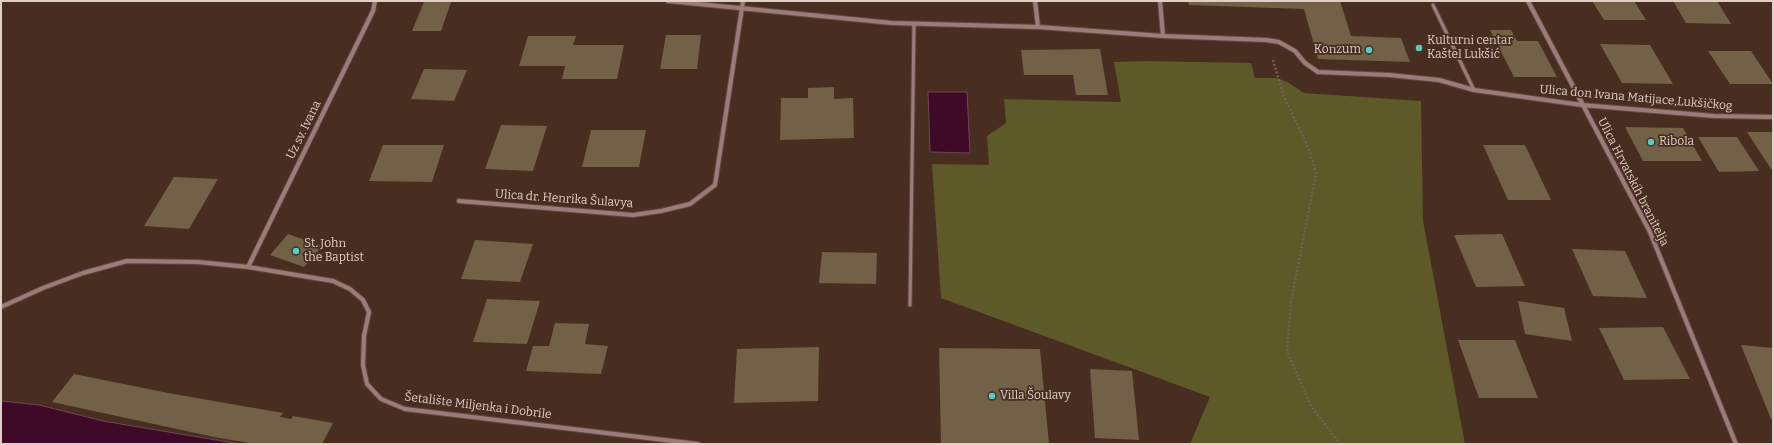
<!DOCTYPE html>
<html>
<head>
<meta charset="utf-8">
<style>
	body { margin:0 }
	#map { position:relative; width:1774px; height:445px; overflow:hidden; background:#482e21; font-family:Bitter,serif }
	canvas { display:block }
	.frame { position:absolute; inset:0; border:2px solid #dfcfc6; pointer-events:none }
</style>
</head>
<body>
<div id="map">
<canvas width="1774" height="445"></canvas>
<div class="frame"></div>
</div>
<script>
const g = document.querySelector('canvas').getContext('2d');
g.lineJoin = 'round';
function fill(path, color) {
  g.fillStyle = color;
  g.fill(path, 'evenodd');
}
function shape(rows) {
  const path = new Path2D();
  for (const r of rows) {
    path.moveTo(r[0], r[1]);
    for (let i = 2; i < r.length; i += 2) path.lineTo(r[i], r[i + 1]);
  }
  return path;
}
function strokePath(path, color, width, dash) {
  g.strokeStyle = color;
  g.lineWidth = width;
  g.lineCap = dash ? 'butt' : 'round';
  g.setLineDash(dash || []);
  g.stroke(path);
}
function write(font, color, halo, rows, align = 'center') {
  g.font = font + ' Bitter,serif';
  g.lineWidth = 3.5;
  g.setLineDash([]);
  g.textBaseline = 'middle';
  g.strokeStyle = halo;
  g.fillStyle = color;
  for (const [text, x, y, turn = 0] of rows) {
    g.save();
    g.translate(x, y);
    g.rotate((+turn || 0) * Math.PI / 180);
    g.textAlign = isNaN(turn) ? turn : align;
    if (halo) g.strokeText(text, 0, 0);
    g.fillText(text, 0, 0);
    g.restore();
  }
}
fill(shape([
	[1145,61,1251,63,1255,78,1277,78,1289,83,1304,93,1421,101,1423,221,1465,444,1190,444,1210,397,941,298,932,164,989,165,987,136,1006,123,1004,99,1121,102,1114,62]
]), '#5d5929');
const water = shape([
	[928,92,967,92,970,153,930,152,928,92],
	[1,401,39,405,103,421,240,444,1,444,1,401]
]);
fill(water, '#3f0a27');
strokePath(water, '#6f4557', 1);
fill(shape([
	[1188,1,1340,1,1351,36,1401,38,1410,62,1318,59,1304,9,1189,5],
	[1592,1,1634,1,1646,20,1604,20],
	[1673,1,1717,1,1731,24,1686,23],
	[424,2,451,2,441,31,412,31],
	[1490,30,1511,30,1517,41,1538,41,1557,77,1514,77],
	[666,35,701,35,697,69,660,69],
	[528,36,576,36,573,45,624,45,617,79,562,79,565,66,519,66],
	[1600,44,1650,45,1673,84,1622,83],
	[1100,49,1108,95,1076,95,1073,75,1024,75,1021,50],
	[1708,51,1751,51,1773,84,1730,84],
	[424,69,467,70,454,101,411,99],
	[834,87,834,99,853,98,854,138,780,140,781,98,808,98,808,88],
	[501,125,547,126,533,171,485,169],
	[1625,127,1683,128,1702,161,1643,161],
	[591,130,646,130,639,167,582,167],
	[1747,132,1773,132,1773,169,1771,169],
	[1698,137,1737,137,1759,171,1719,172],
	[383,145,444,145,432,182,369,181],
	[1483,145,1525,145,1551,200,1508,200],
	[174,177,218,179,189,229,144,226],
	[288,234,322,246,304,267,270,255],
	[1502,234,1525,286,1476,287,1454,235],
	[475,240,533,244,520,282,461,279],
	[1572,249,1625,251,1647,298,1593,296],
	[822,252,877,253,876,284,819,283],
	[487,299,540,301,527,344,473,342],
	[1518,301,1564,308,1572,341,1525,334],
	[555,323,589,324,585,344,608,346,601,374,526,371,533,346,549,346],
	[1663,327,1690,379,1624,380,1599,328],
	[1458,340,1515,340,1538,398,1479,398],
	[1741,345,1773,348,1773,419,1771,419],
	[819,347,818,401,734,403,737,349],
	[939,348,1040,349,1049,444,941,444],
	[1090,369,1132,371,1139,440,1095,438],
	[74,374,168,393,283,413,280,417,291,419,293,416,333,423,322,444,256,444,214,437,52,402]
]), '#726047');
const service = shape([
	[1433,5,1474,90],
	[910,305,914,24]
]);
const minor = shape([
	[668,1,892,23,1038,27,1163,36,1266,40,1279,42,1295,51,1305,63,1318,72,1389,75,1439,80,1474,90,1582,105,1714,116,1773,117],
	[1035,1,1038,27],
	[1160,1,1163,36],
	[1528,1,1650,232,1736,444],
	[459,201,633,215,661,211,690,204,715,185,743,1],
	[248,267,373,11,375,1],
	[1,307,43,288,83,273,127,261,198,262,248,267,333,281,350,289,363,300,369,312,364,336,363,365,367,384,381,399,405,409,698,444]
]);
strokePath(service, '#634b3f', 5);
strokePath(minor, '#634b3f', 6);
strokePath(shape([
	[1273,60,1284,97,1309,149,1316,173,1291,302,1287,351,1311,406,1340,444]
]), '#765f54', 2.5, [2, 2]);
strokePath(service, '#9b7c7b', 3);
strokePath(minor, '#9b7c7b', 4);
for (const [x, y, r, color] of [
	[1419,48,4,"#54cdc7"],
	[1369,50,4,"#54cdc7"],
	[1651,142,4,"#54cdc7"],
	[296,251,4,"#54cdc7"],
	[992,396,4,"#54cdc7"]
]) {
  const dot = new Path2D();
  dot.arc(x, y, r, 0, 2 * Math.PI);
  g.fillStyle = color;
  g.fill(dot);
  strokePath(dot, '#482e21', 1.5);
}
write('12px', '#dfcfc6', '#482e21', [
	["Kulturni centar",1427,41],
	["Kaštel Lukšić",1427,55],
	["Konzum",1361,50,"right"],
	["Ribola",1659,142],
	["St. John",304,244],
	["the Baptist",304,258],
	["Villa Šoulavy",1000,396]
], 'left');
write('12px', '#dfcfc6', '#482e21', [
	["Ulica don Ivana Matijace,Lukšičkog",1636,98,5],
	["Uz sv. Ivana",304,130,-64],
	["Ulica Hrvatskih branitelja",1633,182,63],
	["Ulica dr. Henrika Šulavya",564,199,4],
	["Šetalište Miljenka i Dobrile",478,406,7]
]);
</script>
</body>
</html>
